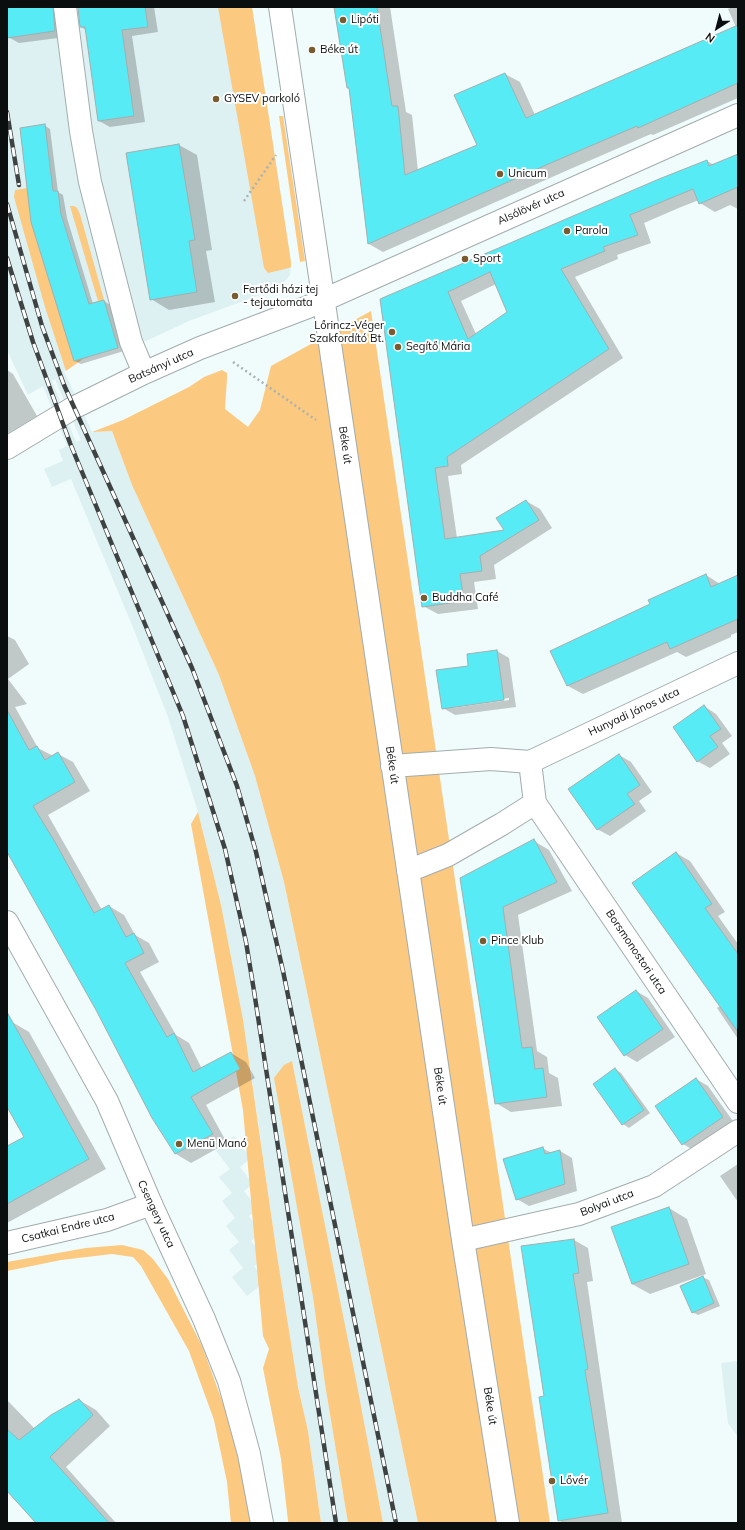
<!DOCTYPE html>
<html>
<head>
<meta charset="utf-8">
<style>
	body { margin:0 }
	#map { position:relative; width:745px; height:1530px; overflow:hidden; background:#f0fbfb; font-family:Mulish,sans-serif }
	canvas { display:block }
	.frame { position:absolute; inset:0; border:8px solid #0b0e0e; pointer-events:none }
	.north { position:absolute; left:697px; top:8px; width:40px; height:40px; -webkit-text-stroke:3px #fff; paint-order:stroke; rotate:216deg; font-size:11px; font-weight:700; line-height:16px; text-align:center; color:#0b0e0e }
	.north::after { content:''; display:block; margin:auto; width:14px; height:18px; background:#0b0e0e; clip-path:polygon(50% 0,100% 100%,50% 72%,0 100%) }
</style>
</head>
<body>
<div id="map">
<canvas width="745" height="1530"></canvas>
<div class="frame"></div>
<div class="north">N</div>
</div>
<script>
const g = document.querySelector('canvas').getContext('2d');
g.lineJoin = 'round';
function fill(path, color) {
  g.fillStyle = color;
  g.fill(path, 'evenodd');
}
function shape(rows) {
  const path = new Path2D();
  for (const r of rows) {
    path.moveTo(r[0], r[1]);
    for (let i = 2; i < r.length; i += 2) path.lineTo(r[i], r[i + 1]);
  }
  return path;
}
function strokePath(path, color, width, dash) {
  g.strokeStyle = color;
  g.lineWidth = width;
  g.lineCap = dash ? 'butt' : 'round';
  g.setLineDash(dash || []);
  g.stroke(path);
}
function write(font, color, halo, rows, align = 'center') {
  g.font = font + ' Mulish,sans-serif';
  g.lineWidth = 4;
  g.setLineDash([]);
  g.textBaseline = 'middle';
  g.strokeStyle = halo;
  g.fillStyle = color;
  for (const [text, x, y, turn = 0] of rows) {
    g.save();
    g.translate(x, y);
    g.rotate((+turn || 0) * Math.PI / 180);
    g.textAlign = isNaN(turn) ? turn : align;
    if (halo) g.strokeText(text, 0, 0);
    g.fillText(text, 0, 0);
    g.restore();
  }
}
fill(shape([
	[7,7,252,7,291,262,290,275,281,286,265,293,189,321,146,341,139,340,83,359,64,371,92,432,112,431,132,485,219,675,255,776,284,882,418,1523,383,1523,292,1061,313,1297,325,1384,348,1523,321,1523,308,1431,298,1387,277,1255,251,1072,221,905,198,812,168,717,132,625,71,479,52,487,44,469,63,461,59,450,67,446,43,386,28,395,7,350],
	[55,379,81,440,76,442,52,381],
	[234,1136,251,1158,240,1167,253,1184,244,1191,258,1209,249,1216,261,1233,251,1241,265,1258,254,1266,266,1281,247,1296,232,1277,243,1268,229,1250,239,1242,226,1226,235,1218,222,1201,232,1193,219,1177,230,1169,216,1151],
	[738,1361,738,1437,728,1423,721,1363]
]), '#ddf0f2');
fill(shape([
	[218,7,252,7,291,262,291,267,289,268,268,273,264,268],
	[279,116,283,116,305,261,300,262],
	[27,188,31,222,74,361,83,359,66,371,45,307,14,197,15,190],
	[70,206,74,206,77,208,80,214,104,300,98,301],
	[371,311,550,1523,418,1523,284,882,255,776,219,675,132,485,112,431,92,432,123,420,189,387,204,377,222,370,227,373,227,379,225,409,248,427,260,410,271,366],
	[198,812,221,905,243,1020,277,1255,298,1387,308,1431,321,1523,289,1523,288,1521,281,1459,263,1368,269,1349,263,1336,243,1110,191,824],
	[292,1061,356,1380,383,1523,348,1523,325,1384,313,1297,274,1078,284,1065],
	[122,1245,143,1250,153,1259,168,1279,202,1346,224,1406,242,1473,252,1523,231,1523,227,1482,214,1420,189,1351,141,1266,133,1257,112,1254,61,1260,7,1271,7,1262,86,1248]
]), '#fbc980');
fill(shape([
	[7,7,65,7,66,37,19,43,8,37],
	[79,7,154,7,158,32,132,36,145,122,110,127,99,121,86,30,81,27],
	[334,7,390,7,406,112,412,115,418,171,478,146,456,96,505,74,520,82,535,115,736,27,728,9,732,7,738,7,738,98,653,135,651,134,568,170,383,252,369,244,350,89,348,88],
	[44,125,50,129,58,192,63,195,67,218,93,304,104,301,110,305,124,351,81,364,75,361],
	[179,145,197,155,212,250,206,251,215,302,169,310,151,299],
	[738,155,738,209,730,205,715,212,700,203,699,200,681,207,644,223,651,243,617,255,618,259,575,277,623,358,461,465,462,474,448,476,457,538,505,531,526,501,540,509,552,528,494,565,496,579,474,582,478,609,438,614,423,606,381,300,707,161,714,165],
	[496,284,509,312,476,334,461,301],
	[7,370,13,374,37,416,7,434],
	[706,575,720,584,738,576,738,632,731,635,731,637,686,657,677,652,583,694,568,686,651,604],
	[7,636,15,640,29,664,8,679,27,704,15,707,38,748,53,756,58,754,73,762,90,791,48,815,102,910,109,906,124,915,135,935,149,943,159,962,140,972,176,1035,189,1043,202,1069,231,1053,246,1062,255,1078,206,1105,227,1143,191,1163,176,1154,153,1117,97,1009,7,850],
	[497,651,509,658,516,707,455,715,443,708,470,667],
	[509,698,509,700,453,708,453,706],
	[704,706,716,714,732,736,722,743,730,754,710,768,697,761],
	[619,755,631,762,652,792,639,801,646,811,610,836,597,829],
	[534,841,549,850,572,891,518,915,537,1051,547,1057,549,1073,558,1078,562,1106,511,1112,496,1103,461,878],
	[676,853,690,861,725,912,718,916,738,944,738,1039,717,1008,720,1006],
	[636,991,648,998,675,1037,637,1062,625,1055],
	[12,1022,29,1032,106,1169,7,1223,7,1147,25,1137,7,1105,7,1025],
	[615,1069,621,1073,650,1113,629,1128,623,1124],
	[696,1079,708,1086,735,1124,695,1151,683,1144],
	[542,1148,552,1153,560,1151,572,1158,577,1191,529,1206,517,1199],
	[738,1164,738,1202,720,1176],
	[669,1208,687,1219,706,1274,650,1294,632,1284],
	[574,1240,588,1248,593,1281,587,1282,622,1523,563,1523,559,1520,545,1397],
	[702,1277,709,1280,720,1306,698,1315,692,1312],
	[7,1400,35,1429,79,1400,96,1410,110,1426,66,1467,116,1523,36,1523,7,1491]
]), '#0003');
const building = shape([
	[7,7,53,7,55,31,7,38,7,7],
	[78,7,145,7,148,27,122,30,134,116,98,121,85,27,80,27,78,7],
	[334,7,377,7,392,106,398,106,405,175,477,145,454,95,505,73,526,118,738,25,738,83,638,128,637,126,553,162,368,244,349,88,347,88,334,7],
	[45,124,53,191,58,191,61,214,89,304,104,300,118,348,74,361,31,222,27,188,20,128,45,124],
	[179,144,195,240,189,241,197,292,150,300,126,153,179,144],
	[738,154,738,187,699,204,693,189,630,215,638,235,603,247,605,251,561,269,609,349,447,457,448,466,435,468,445,539,504,530,496,518,526,500,539,520,480,556,482,571,460,574,464,601,422,607,380,299,659,179,707,160,709,166,738,154],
	[490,272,507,312,468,339,448,292,490,272],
	[706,574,711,587,738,575,738,619,670,649,667,642,567,686,550,651,650,604,648,600,706,574],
	[497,650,504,700,442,709,436,670,468,666,467,654,497,650],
	[704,705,721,729,710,736,718,747,697,762,673,727,704,705],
	[7,710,29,750,37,746,45,760,58,752,75,782,33,806,55,842,94,913,109,905,126,937,134,933,144,953,125,963,167,1037,174,1033,193,1072,231,1052,240,1069,191,1097,213,1134,175,1154,152,1118,96,1010,7,852,7,710],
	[619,754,640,785,627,794,635,804,597,830,568,789,619,754],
	[534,839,557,882,503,907,522,1048,532,1047,535,1069,543,1068,547,1097,495,1104,460,878,534,839],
	[676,852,712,904,705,908,738,954,738,1032,632,883,676,852],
	[636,990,663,1029,624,1056,597,1017,636,990],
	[7,1012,89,1159,7,1204,7,1146,24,1137,7,1107,7,1012],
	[615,1068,644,1110,622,1125,593,1084,615,1068],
	[696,1078,723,1117,682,1145,655,1106,696,1078],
	[543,1147,545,1154,560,1150,565,1184,516,1200,503,1159,543,1147],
	[669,1207,689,1264,632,1284,611,1227,669,1207],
	[574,1239,579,1273,573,1274,588,1369,585,1370,608,1513,558,1521,539,1397,544,1396,521,1246,574,1239],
	[703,1276,714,1303,692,1313,680,1286,703,1276],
	[79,1399,93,1415,50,1457,109,1523,36,1523,7,1491,7,1429,19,1440,51,1415,79,1399]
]);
fill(building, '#57ebf5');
strokePath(building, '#a4aeae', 1);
const minor = shape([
	[65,7,81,131,90,182,131,342,144,373],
	[280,7,463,1240,508,1523],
	[7,448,73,408,144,373,200,348,308,307,738,115],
	[530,762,738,663],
	[392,766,491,759,530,762,535,803,738,1102],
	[408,871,448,855,502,824,535,803],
	[463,1240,579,1214,654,1186,738,1131],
	[7,1243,107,1220,151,1204]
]);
const major = shape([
	[7,922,107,1101,151,1204,204,1319,229,1381,249,1454,262,1523]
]);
strokePath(minor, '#a3acad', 24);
strokePath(major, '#a3acad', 24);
strokePath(shape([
	[244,201,276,155],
	[270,286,272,294],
	[233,362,316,420]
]), '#aab2b2', 2.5, [2, 3]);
strokePath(minor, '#fff', 22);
strokePath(major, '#fff', 22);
const rail = shape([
	[7,112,19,185],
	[7,204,42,326,64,385,192,668,237,786,256,852,283,971,396,1523],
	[7,258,33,342,70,443,183,716,225,849,246,942,254,991,336,1523]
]);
strokePath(rail, '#3e4242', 4.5);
strokePath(rail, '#fff', 3, [9]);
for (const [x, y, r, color] of [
	[343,20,4,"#785b2f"],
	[312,50,4,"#785b2f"],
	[216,99,4,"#785b2f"],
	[500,174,4,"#785b2f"],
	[567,231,4,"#785b2f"],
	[465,259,4,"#785b2f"],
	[235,296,4,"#785b2f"],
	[392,332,4,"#785b2f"],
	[398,347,4,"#785b2f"],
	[424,598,4,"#785b2f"],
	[483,941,4,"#785b2f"],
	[179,1144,4,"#785b2f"],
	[552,1481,4,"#785b2f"]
]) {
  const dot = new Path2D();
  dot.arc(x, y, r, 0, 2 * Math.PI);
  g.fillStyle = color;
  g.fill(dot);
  strokePath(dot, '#fff', 1.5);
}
write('11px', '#0b0e0e', '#fff', [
	["Lipóti",351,20],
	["Béke út",320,50],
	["GYSEV parkoló",224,99],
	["Unicum",508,174],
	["Parola",575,231],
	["Sport",473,259],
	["Fertődi házi tej",243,290],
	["- tejautomata",243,303],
	["Lőrincz-Véger",384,326,"right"],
	["Szakfordító Bt.",384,339,"right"],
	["Segítő Mária",406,347],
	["Buddha Café",432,598],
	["Pince Klub",491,941],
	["Menü Manó",187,1144],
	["Lővér",560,1481]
], 'left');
write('11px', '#0b0e0e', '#fff', [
	["Alsólövér utca",531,207,-24],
	["Batsányi utca",161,366,-24],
	["Béke út",345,445,82],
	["Hunyadi János utca",634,712,-25],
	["Béke út",392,765,82],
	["Borsmonostori utca",636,952,56],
	["Béke út",440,1086,82],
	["Bolyai utca",607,1203,-21],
	["Csengery utca",156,1214,65],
	["Csatkai Endre utca",68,1228,-14],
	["Béke út",490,1406,81]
]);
</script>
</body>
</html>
